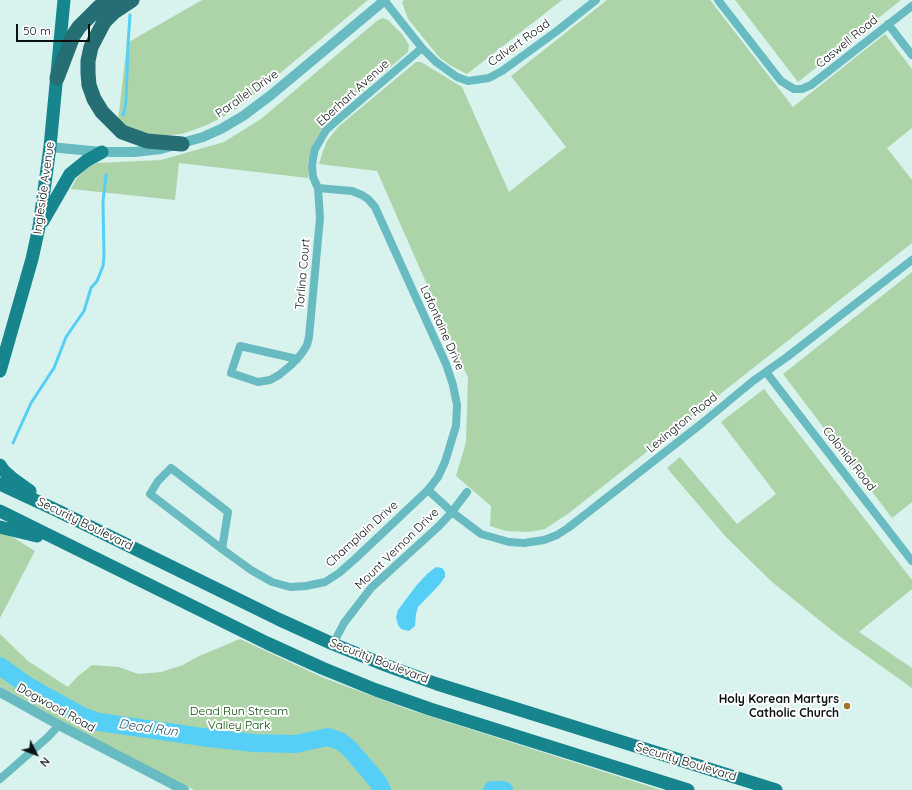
<!DOCTYPE html>
<html>
<head>
<meta charset="utf-8">
<style>
	body { margin:0 }
	#map { position:relative; width:912px; height:790px; overflow:hidden; background:#d8f2ed; font-family:Quicksand,sans-serif }
	canvas { display:block }
	.north { position:absolute; left:16px; top:734px; width:40px; height:40px; -webkit-text-stroke:3px #fff; paint-order:stroke; rotate:132deg; font-size:11px; font-weight:700; line-height:16px; text-align:center; color:#0a1312 }
	.north::after { content:''; display:block; margin:auto; width:14px; height:18px; background:#0a1312; clip-path:polygon(50% 0,100% 100%,50% 72%,0 100%) }
	.scale { position:absolute; left:16px; top:24px; width:74px; height:18px; box-sizing:border-box; border:2px solid #0a1312; border-top:0; padding-left:5px; font-size:12px; line-height:14px; white-space:nowrap; color:#0a1312; -webkit-text-stroke:3px #fff; paint-order:stroke }
</style>
</head>
<body>
<div id="map">
<canvas width="912" height="790"></canvas>
<div class="north">N</div>
<div class="scale">50 m</div>
</div>
<script>
const g = document.querySelector('canvas').getContext('2d');
g.lineJoin = 'round';
function fill(path, color) {
  g.fillStyle = color;
  g.fill(path, 'evenodd');
}
function shape(rows) {
  const path = new Path2D();
  for (const r of rows) {
    path.moveTo(r[0], r[1]);
    for (let i = 2; i < r.length; i += 2) path.lineTo(r[i], r[i + 1]);
  }
  return path;
}
function strokePath(path, color, width, dash) {
  g.strokeStyle = color;
  g.lineWidth = width;
  g.lineCap = dash ? 'butt' : 'round';
  g.setLineDash(dash || []);
  g.stroke(path);
}
function write(font, color, halo, rows, align = 'center') {
  g.font = font + ' Quicksand,sans-serif';
  g.lineWidth = 4;
  g.setLineDash([]);
  g.textBaseline = 'middle';
  g.strokeStyle = halo;
  g.fillStyle = color;
  for (const [text, x, y, turn = 0] of rows) {
    g.save();
    g.translate(x, y);
    g.rotate((+turn || 0) * Math.PI / 180);
    g.textAlign = isNaN(turn) ? turn : align;
    if (halo) g.strokeText(text, 0, 0);
    g.fillText(text, 0, 0);
    g.restore();
  }
}
fill(shape([
	[202,0,368,0,243,104,223,117,207,125,182,134,158,136,141,133,124,126,118,121,127,43],
	[404,0,562,0,467,74,451,66,439,57,408,19,402,2],
	[607,0,710,0,793,107,885,34,912,69,912,128,887,148,912,180,912,243,569,513,545,529,528,532,506,531,490,526,491,506,456,476,466,442,468,378,377,171,319,164,323,151,327,141,338,127,416,62,421,62,462,87,509,192,566,147,511,76],
	[735,0,901,0,798,82],
	[383,18,388,20,402,34,409,45,408,52,326,122,314,142,308,161,308,178,179,163,175,200,71,189,76,179,87,168,97,163,161,160,224,142,261,119,378,20],
	[912,272,912,502,892,518,783,374],
	[764,389,912,580,912,589,859,632,912,668,912,688,839,636,772,582,726,537,667,468,680,457,737,524,776,494,721,422],
	[0,533,6,533,35,551,0,618],
	[0,634,28,661,68,687,77,677,92,665,119,667,138,674,161,672,183,665,199,656,240,639,324,678,407,709,661,790,194,790,76,730,0,686]
]), '#add4a8');
fill(shape([
	[436,567,442,568,445,572,445,577,440,584,418,607,416,614,415,626,409,631,401,629,398,625,396,617,398,610,416,586,427,574]
]), '#56cff6');
strokePath(shape([
	[123,115,126,102,128,45,130,15],
	[13,443,31,403,54,368,66,337,84,311,91,288,97,281,103,266,104,257,103,201,106,175]
]), '#56cff6', 3);
strokePath(shape([
	[0,666,25,684,51,699,84,717,99,722,209,738,254,743,295,744,328,737,340,741,349,748,378,782,382,790],
	[492,790,504,790]
]), '#56cff6', 18);
strokePath(shape([
	[384,0,422,48,436,62,457,77,468,81,489,78,502,71,557,31,596,0],
	[718,0,781,81,794,89,802,89,811,85,912,6],
	[888,24,912,55],
	[318,188,352,191,362,195,368,199,375,207,446,364,453,385,457,405,456,426,445,462,438,477,428,490,452,512,481,534,509,542,524,543,544,540,557,535,568,528,701,424,753,381,787,357,912,260],
	[297,359,240,346,231,373,258,382,270,380,279,375,290,366,297,359,302,353,307,345,309,337,320,218,318,188,313,177,312,167,313,158,315,149,326,130,335,122,422,48],
	[766,372,912,561],
	[222,549,228,512,171,468,158,481,150,494,222,549,251,570,272,582,290,587,306,586,325,582,339,573,355,559,428,490],
	[333,644,344,623,371,588,439,526,452,512,467,492],
	[0,779,48,737,59,725]
]), '#69bbc2', 8);
strokePath(shape([
	[50,147,102,152,134,152,161,149,203,137,221,129,243,116,271,95,385,0],
	[0,692,59,725,184,790]
]), '#69bbc2', 10);
strokePath(shape([
	[43,221,70,174,86,161,102,152],
	[0,371,32,259,39,227,50,147,64,0],
	[0,465,4,471,12,478,30,491],
	[0,484,56,510,278,619,333,644,385,665,437,684,776,790],
	[0,511,267,643,322,668,376,690,430,709,688,790],
	[0,527,37,536]
]), '#16858d', 13);
strokePath(shape([
	[132,0,114,12,104,22,91,47,88,61,88,73,89,85,94,99,102,112,122,132,147,141,182,144],
	[57,78,73,36,79,27,99,7,111,0]
]), '#246e74', 15);
for (const [x, y, r, color] of [
	[847,706,4,"#9e7724"]
]) {
  const dot = new Path2D();
  dot.arc(x, y, r, 0, 2 * Math.PI);
  g.fillStyle = color;
  g.fill(dot);
  strokePath(dot, '#fff', 1.5);
}
write('12px', '#0a1312', '#fff', [
	["Caswell Road",847,42,-39],
	["Calvert Road",519,43,-35],
	["Eberhart Avenue",353,93,-42],
	["Parallel Drive",247,94,-35],
	["Ingleside Avenue",44,188,-82],
	["Torlina Court",303,274,-85],
	["Lafontaine Drive",442,328,66],
	["Lexington Road",682,423,-39],
	["Colonial Road",849,459,52],
	["Security Boulevard",85,524,26],
	["Champlain Drive",362,534,-42],
	["Mount Vernon Drive",397,549,-44],
	["Security Boulevard",379,661,21],
	["Dogwood Road",56,708,29],
	["Security Boulevard",686,762,17]
]);
write('bold 12px', '#0a1312', '#fff', [
	["Holy Korean Martyrs",839,699],
	["Catholic Church",839,713]
], 'right');
write('12px', '#084e06', '#fff', [
	["Dead Run Stream",239,711],
	["Valley Park",239,725]
]);
write('italic 13px', '#28596a', '#fff', [
	["Dead Run",148,728,8]
]);
</script>
</body>
</html>
